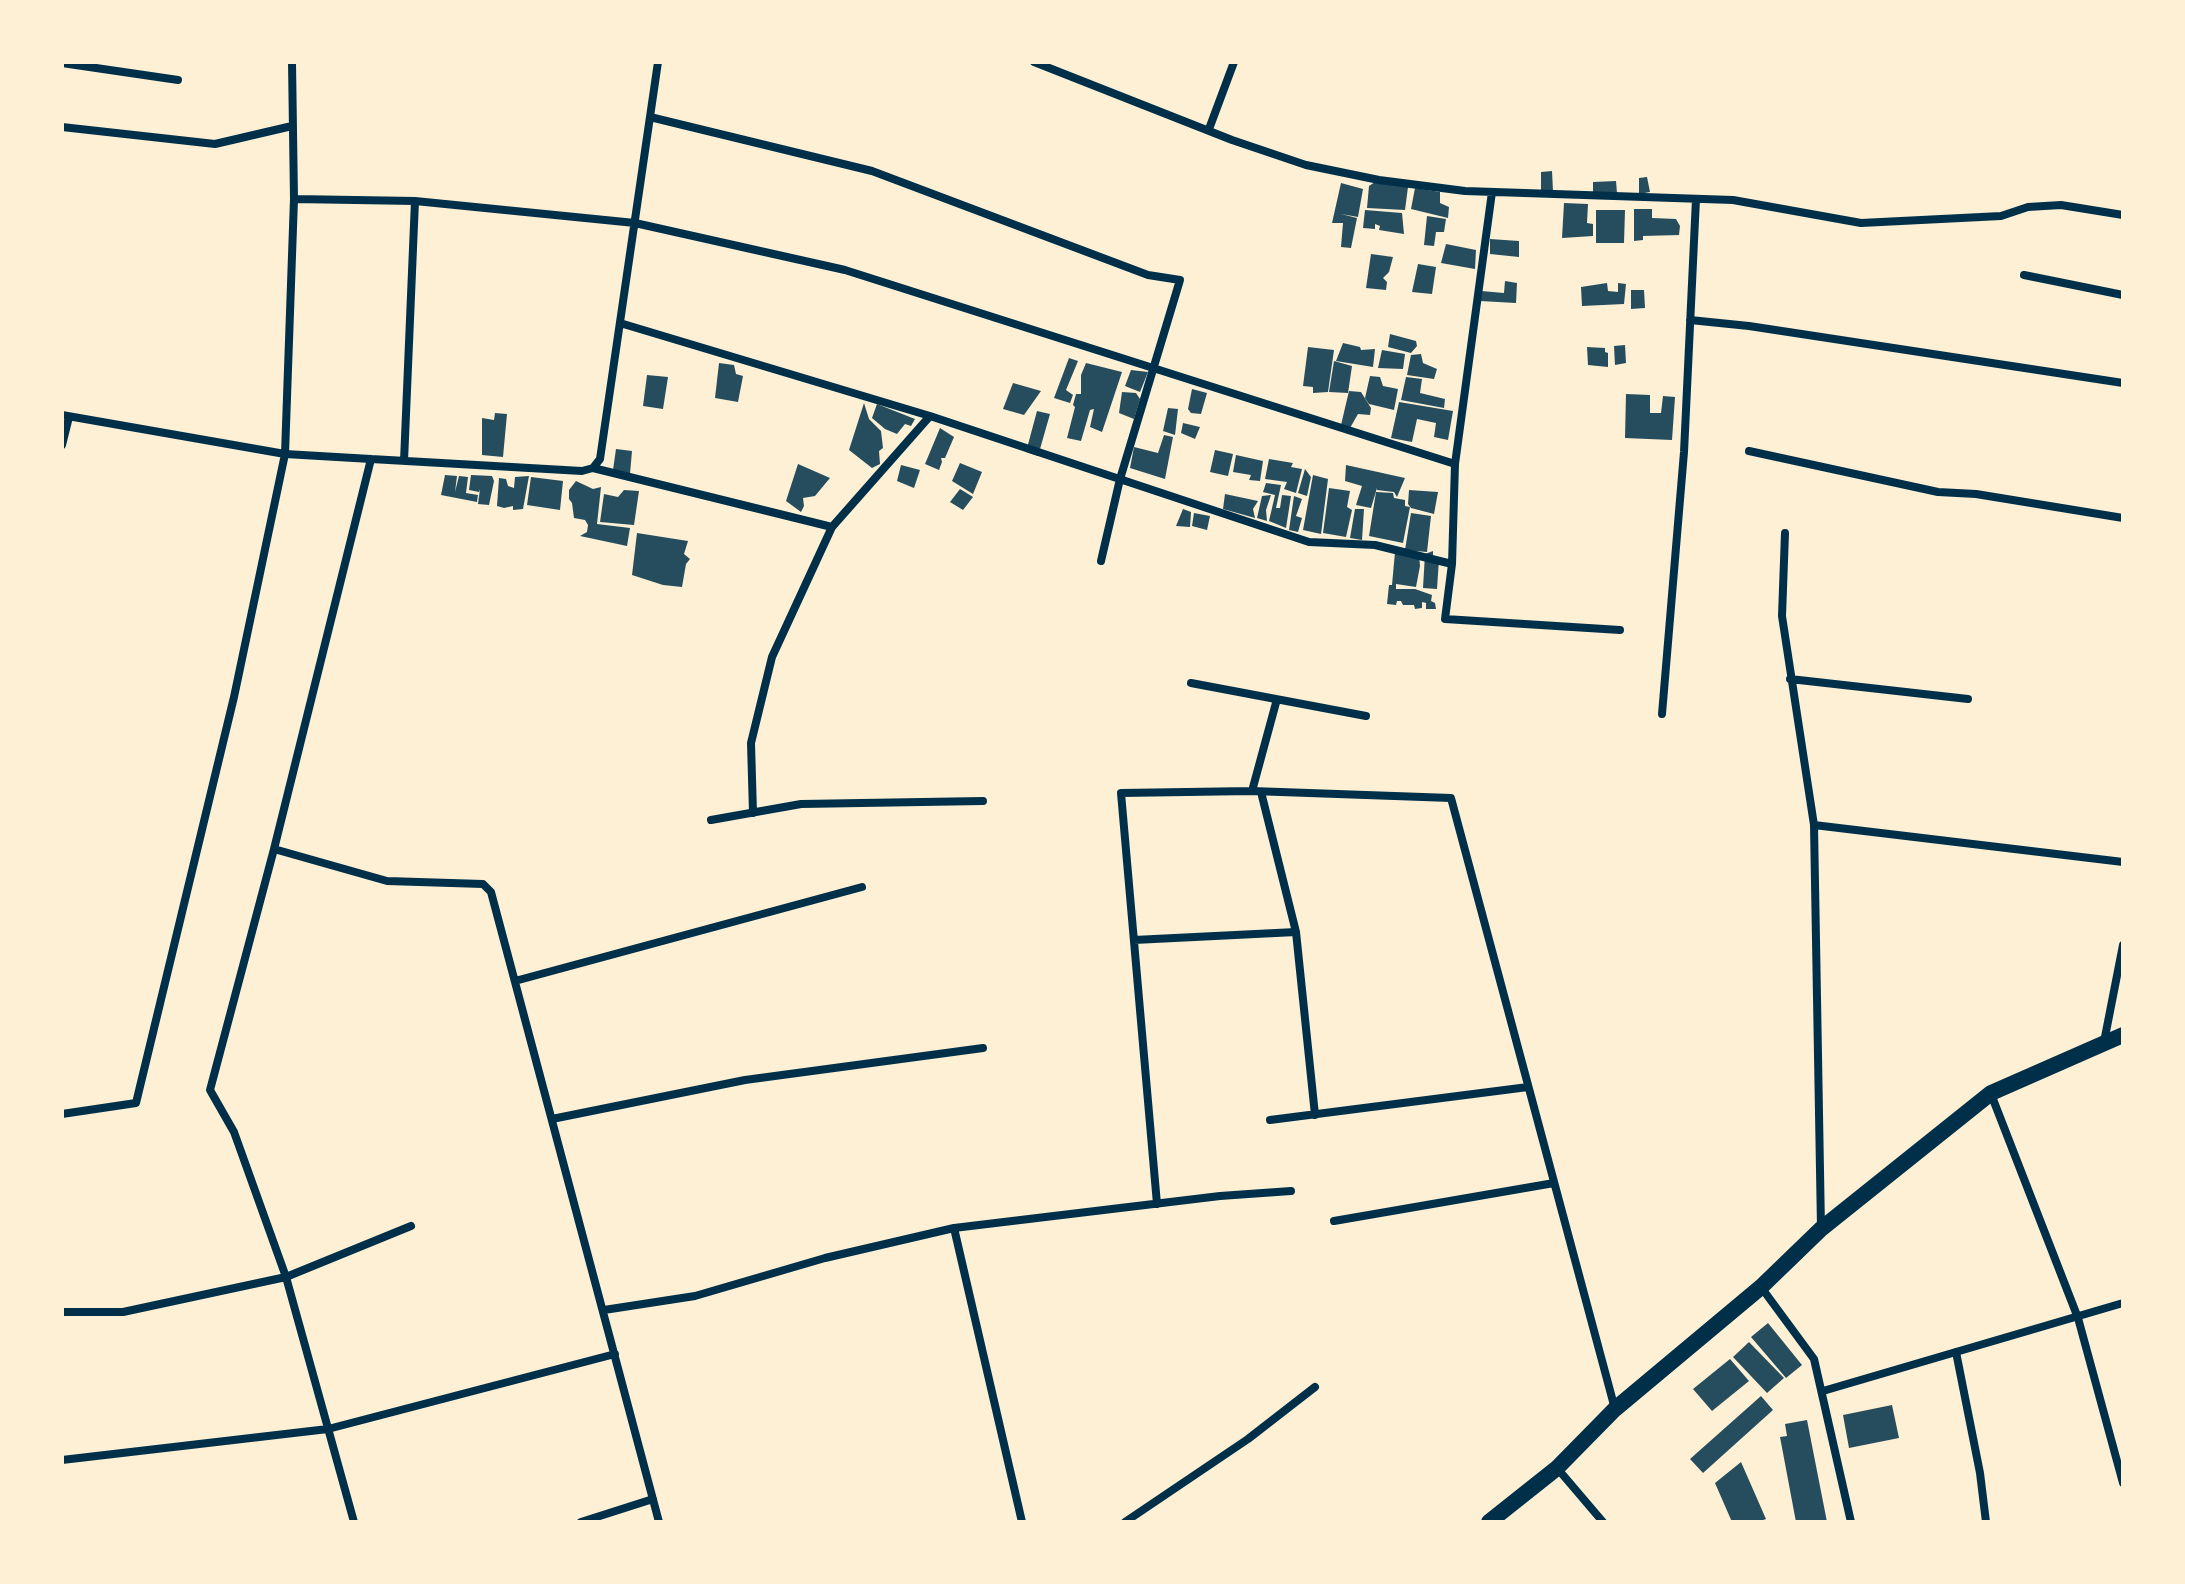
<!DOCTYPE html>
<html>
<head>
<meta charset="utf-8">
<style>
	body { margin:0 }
	#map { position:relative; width:2185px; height:1584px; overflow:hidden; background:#fdf0d5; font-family:Poppins,sans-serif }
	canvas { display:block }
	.frame { position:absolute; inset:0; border:64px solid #fdf0d5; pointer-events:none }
</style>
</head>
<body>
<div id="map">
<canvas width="2185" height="1584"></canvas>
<div class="frame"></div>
</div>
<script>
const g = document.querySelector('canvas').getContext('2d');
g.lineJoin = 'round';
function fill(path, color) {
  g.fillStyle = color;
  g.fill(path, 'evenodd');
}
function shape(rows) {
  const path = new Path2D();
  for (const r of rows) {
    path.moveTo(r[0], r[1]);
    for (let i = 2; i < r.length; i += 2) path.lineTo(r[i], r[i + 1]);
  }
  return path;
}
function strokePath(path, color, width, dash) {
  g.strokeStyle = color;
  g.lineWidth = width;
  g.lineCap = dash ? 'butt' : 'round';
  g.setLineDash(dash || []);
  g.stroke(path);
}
fill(shape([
	[1552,171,1553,191,1541,191,1541,172],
	[1647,177,1650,192,1639,194,1639,178],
	[1616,181,1617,193,1593,194,1593,182],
	[1375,182,1408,187,1405,210,1367,208,1369,186],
	[1341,183,1363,189,1358,217,1341,214,1357,218,1351,248,1341,247,1343,223,1332,223],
	[1415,188,1440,192,1440,203,1449,207,1448,218,1411,209],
	[1564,203,1588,204,1587,223,1593,224,1593,236,1562,238],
	[1634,209,1652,209,1652,218,1676,219,1680,226,1679,235,1643,236,1643,240,1634,241],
	[1365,210,1402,213,1404,234,1379,230,1380,226,1375,224,1375,229,1363,228],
	[1596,210,1625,210,1624,243,1596,243],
	[1427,216,1446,219,1444,232,1436,232,1434,246,1424,245],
	[1490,239,1519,241,1519,257,1490,254],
	[1446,244,1476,250,1475,269,1441,263],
	[1371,254,1393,257,1389,272,1383,278,1387,282,1386,290,1366,288],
	[1418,264,1436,267,1432,294,1412,292],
	[1505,281,1517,283,1516,303,1480,301,1481,291,1504,293],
	[1607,283,1608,291,1618,292,1618,283,1626,284,1624,304,1582,306,1581,287],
	[1631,290,1644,290,1645,308,1631,309],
	[1390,334,1416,341,1417,346,1411,353,1388,347],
	[1343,343,1360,347,1361,350,1375,349,1373,367,1336,361],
	[1625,345,1626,363,1615,365,1614,346],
	[1308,347,1334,350,1328,392,1313,393,1313,387,1303,386],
	[1587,347,1605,348,1605,352,1608,353,1608,367,1588,365],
	[1382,350,1405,354,1403,369,1378,368],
	[1421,354,1423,363,1437,369,1434,379,1407,375,1411,355],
	[1069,358,1078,361,1066,390,1073,395,1070,403,1054,398],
	[1334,361,1352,366,1348,393,1329,392],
	[719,363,734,365,736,374,743,376,738,402,715,398],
	[1086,363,1122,372,1102,432,1090,427,1094,409,1090,410,1081,441,1067,438,1075,407,1073,405,1076,394,1081,394,1081,375],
	[1131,370,1148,372,1140,392,1125,386],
	[647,375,668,377,663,409,643,406],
	[1370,376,1380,377,1383,386,1398,389,1394,410,1369,404,1365,398],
	[1406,377,1422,379,1420,393,1445,399,1444,408,1401,400],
	[1013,383,1041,391,1024,415,1003,409],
	[1192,389,1207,393,1201,414,1191,413,1188,409],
	[1349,391,1361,392,1371,408,1370,415,1358,414,1350,428,1341,425],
	[1122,392,1136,393,1140,399,1134,419,1119,413],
	[1626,394,1650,395,1650,413,1661,413,1663,396,1675,397,1672,440,1625,438],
	[1399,402,1453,411,1448,440,1434,437,1436,423,1417,419,1412,442,1391,438],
	[864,403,869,419,881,431,883,448,879,451,880,464,872,468,849,450],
	[877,404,915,419,911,426,905,424,897,434,885,429,872,418],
	[1168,408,1178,409,1175,435,1163,431],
	[1037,411,1050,414,1038,456,1026,452],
	[495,413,507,414,503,457,482,455,482,418,494,420],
	[1183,423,1200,427,1195,439,1181,433],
	[940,428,954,437,945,458,941,458,942,462,939,470,925,464],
	[1164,435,1173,437,1165,479,1130,468,1134,447,1158,453],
	[616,449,632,451,630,474,613,470],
	[1215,450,1233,454,1228,476,1210,472],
	[1236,455,1263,461,1260,481,1249,480,1251,475,1233,472],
	[1269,459,1293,463,1291,467,1302,469,1296,493,1284,489,1287,482,1265,479],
	[960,463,982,472,973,494,952,481],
	[798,464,830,478,815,496,803,498,804,506,801,512,786,501],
	[901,465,920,470,914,488,897,481],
	[1346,465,1405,478,1397,497,1394,492,1377,490,1377,488,1371,508,1356,505,1362,486,1345,481],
	[1305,469,1311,477,1307,496,1298,493],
	[445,475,457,476,455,492,459,476,468,477,466,493,478,495,477,502,441,495],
	[471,475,492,476,494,481,489,505,478,504,480,489,479,492,469,490],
	[1313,475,1328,479,1321,534,1303,530],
	[529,476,523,509,513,510,513,506,504,508,497,506,499,478,506,479,508,486,514,488,515,477],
	[531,477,563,481,560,510,527,505],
	[576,481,593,489,601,487,597,524,630,528,627,546,580,536,587,532,588,525,585,520,574,518,572,503,569,499,569,490],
	[1266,483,1281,485,1276,508,1280,508,1282,495,1291,496,1286,528,1269,521,1275,495,1263,492],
	[1329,488,1350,491,1347,507,1352,510,1346,537,1323,533],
	[960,489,973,497,963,510,950,502],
	[624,490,639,491,634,525,600,522,604,494,618,497],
	[1409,490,1438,492,1434,514,1411,508,1408,504],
	[1376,492,1393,493,1394,498,1405,500,1405,506,1410,507,1403,543,1369,536],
	[1225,494,1258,501,1253,509,1255,518,1223,509],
	[1271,495,1266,510,1267,521,1257,518,1262,496],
	[1294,496,1302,499,1296,516,1302,518,1298,532,1289,530],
	[1183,509,1191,512,1190,527,1176,526],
	[1355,509,1364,509,1362,540,1350,538],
	[1194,513,1210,516,1207,530,1192,526],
	[1411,513,1431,516,1427,552,1405,550],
	[637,533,688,541,684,554,690,559,686,564,682,587,663,585,632,575],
	[1433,551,1433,556,1439,559,1437,589,1423,588,1425,554],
	[1395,552,1419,554,1420,566,1416,587,1396,584,1396,589,1415,589,1432,595,1431,601,1435,603,1436,609,1426,609,1426,603,1422,602,1422,608,1415,609,1414,605,1403,605,1401,601,1397,601,1396,605,1387,604,1389,585,1392,585],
	[1768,1323,1802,1365,1786,1378,1751,1337],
	[1749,1342,1784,1378,1767,1393,1733,1357],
	[1730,1359,1749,1381,1712,1411,1693,1389],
	[1761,1396,1773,1410,1703,1473,1690,1459],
	[1892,1405,1899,1438,1849,1448,1843,1415],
	[1807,1420,1827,1522,1796,1522,1780,1437,1787,1436,1785,1424],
	[1741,1462,1766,1519,1758,1522,1732,1522,1715,1483]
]), '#264d5e');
strokePath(shape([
	[1034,62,1232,140,1306,165,1379,180,1465,191,1733,200,1861,223,2001,216,2028,207,2061,205,2123,215],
	[62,63,178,80],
	[650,117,872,171,1148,275,1180,280,1120,479,1101,561],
	[62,127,215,144,292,126],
	[1209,129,1234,62],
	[294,199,415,201],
	[2024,275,2123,295],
	[1690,320,1749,326,2123,383],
	[620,323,930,416],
	[62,415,285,454,371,459,274,849,387,881,483,884,491,892,659,1522],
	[62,445,69,417],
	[1749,451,1938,492,1976,494,2123,518],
	[371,459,582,471,593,468,832,527],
	[404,461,415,201,635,223,845,270,1455,464,1452,564],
	[1455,464,1492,192],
	[593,468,600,459,658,62],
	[1785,533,1782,616,1814,825,1821,1228],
	[1790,679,1968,699],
	[1191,683,1366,716],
	[1662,714,1684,452,1696,199],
	[1252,791,1277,699],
	[1261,792,1296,932,1315,1115],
	[753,813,751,743,772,657,832,527,930,416,1309,542,1375,545,1452,564,1445,619,1620,630],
	[711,820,801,804,983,801],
	[1814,825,2123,862],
	[274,849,210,1090,234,1132,286,1277,354,1522],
	[1134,940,1296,932],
	[515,981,862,887],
	[2104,1042,2123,945],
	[1991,1094,2078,1318,2123,1483],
	[62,1114,136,1103,234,697,285,454,294,199,292,62],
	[552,1119,745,1080,983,1048],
	[1270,1120,1528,1087],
	[1157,1204,1121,793,1252,791,1451,798,1615,1409],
	[1334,1221,1554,1183],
	[1761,1287,1814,1359,1851,1522],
	[604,1310,695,1296,825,1258,954,1228],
	[62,1312,123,1312,286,1277,411,1226],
	[1956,1352,1980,1473,1986,1522],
	[1823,1391,2123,1303],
	[62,1460,328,1429,615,1354],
	[1557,1468,1603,1522],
	[581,1522,653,1499],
	[1022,1522,954,1228,1220,1196,1291,1191],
	[1125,1522,1248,1439,1315,1387]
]), '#003049', 8);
strokePath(shape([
	[1489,1522,1557,1468,1615,1409,1761,1287,1821,1229,1991,1093,2123,1035]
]), '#003049', 16);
</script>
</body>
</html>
